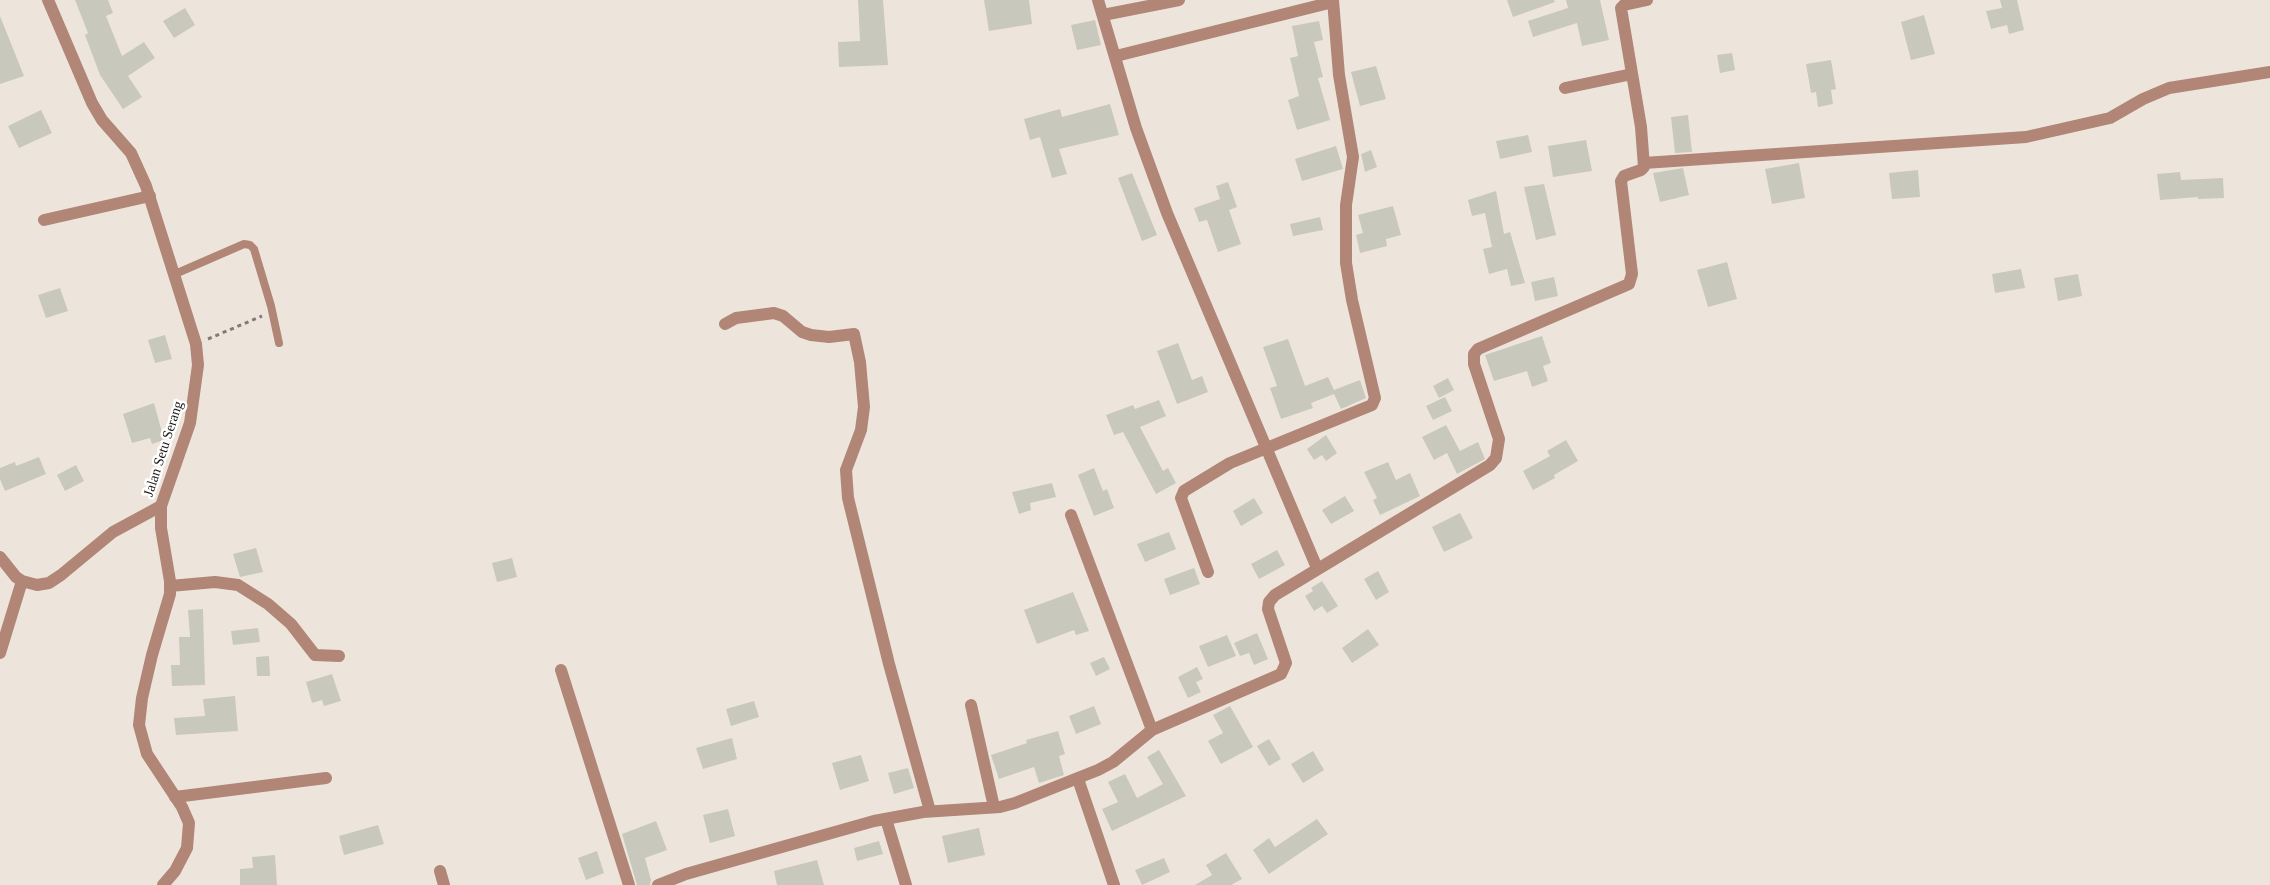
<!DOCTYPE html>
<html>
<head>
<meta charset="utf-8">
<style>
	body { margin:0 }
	canvas { display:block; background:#ede5db }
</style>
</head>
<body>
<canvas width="2270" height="885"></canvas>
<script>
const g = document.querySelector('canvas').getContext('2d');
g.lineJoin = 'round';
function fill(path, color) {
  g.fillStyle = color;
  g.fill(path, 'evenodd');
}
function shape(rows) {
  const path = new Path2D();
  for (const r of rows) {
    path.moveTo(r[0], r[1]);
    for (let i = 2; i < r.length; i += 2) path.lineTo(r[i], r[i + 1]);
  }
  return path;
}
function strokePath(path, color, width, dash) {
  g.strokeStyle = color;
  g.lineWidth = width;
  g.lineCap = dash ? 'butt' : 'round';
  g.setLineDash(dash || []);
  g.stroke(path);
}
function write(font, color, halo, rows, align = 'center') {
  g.font = font + ' "Times New Roman",serif';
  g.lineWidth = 5;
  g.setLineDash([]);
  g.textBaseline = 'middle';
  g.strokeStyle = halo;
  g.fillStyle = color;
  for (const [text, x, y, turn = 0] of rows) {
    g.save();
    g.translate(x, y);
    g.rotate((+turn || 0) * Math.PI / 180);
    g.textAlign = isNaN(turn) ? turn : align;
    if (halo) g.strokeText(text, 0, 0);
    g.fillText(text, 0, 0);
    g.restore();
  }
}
fill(shape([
	[75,0,108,0,113,13,106,16,122,56,144,42,155,58,128,76,142,97,123,109,100,75,85,35,88,33],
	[858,0,883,0,888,65,839,67,838,42,860,41],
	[984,0,1029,0,1032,24,989,31],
	[1507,0,1554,0,1555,2,1513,17],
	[1566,0,1600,0,1609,40,1582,46,1577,23,1533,37,1528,21,1568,8],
	[2000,0,2017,0,2024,30,2009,34,2007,25,1991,29,1986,11,2002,8],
	[185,8,195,25,174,38,163,21],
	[1924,15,1935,54,1911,60,1901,22],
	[0,16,24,76,0,84],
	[1095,20,1101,45,1077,50,1071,25],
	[1319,21,1323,40,1314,42,1323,77,1318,78,1330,120,1297,130,1288,100,1299,96,1290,58,1298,56,1292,26],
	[1732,53,1735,70,1720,73,1717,55],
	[1831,60,1836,89,1831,90,1833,104,1818,107,1816,92,1811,93,1806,64],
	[1376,66,1386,99,1360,106,1351,72],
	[1110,104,1119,135,1059,149,1067,174,1052,178,1040,137,1030,140,1024,119,1060,109,1062,117],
	[41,110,52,133,19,148,8,126],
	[1688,115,1692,152,1675,153,1671,117],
	[1528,135,1532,152,1500,159,1496,141],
	[1586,140,1592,171,1553,177,1548,146],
	[1336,146,1343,169,1302,181,1295,159],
	[1371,150,1377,167,1365,172,1361,154],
	[1799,163,1805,198,1772,204,1765,169],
	[1683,168,1689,195,1660,202,1653,173],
	[1918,170,1920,197,1892,199,1889,173],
	[2180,172,2181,180,2223,178,2224,198,2198,199,2198,197,2160,200,2157,174],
	[1132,173,1157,235,1142,241,1118,178],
	[1228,182,1237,207,1229,210,1241,244,1218,252,1207,220,1199,222,1194,208,1220,199,1216,186],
	[1544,184,1556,235,1536,240,1524,187],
	[1496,191,1504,234,1510,232,1525,283,1511,286,1507,269,1489,274,1483,249,1492,247,1485,213,1472,216,1468,200],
	[1393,206,1401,235,1386,239,1387,246,1360,253,1356,235,1363,233,1358,215],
	[1320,217,1323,230,1293,236,1290,224],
	[1727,262,1737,299,1708,307,1697,270],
	[2021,269,2025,288,1995,293,1992,274],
	[2078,274,2082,296,2058,301,2054,278],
	[1554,277,1558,296,1535,301,1531,282],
	[60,288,68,311,46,318,38,295],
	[165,335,172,359,155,363,148,340],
	[1542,336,1551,363,1543,366,1548,381,1532,387,1527,371,1494,381,1485,355],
	[1288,339,1305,386,1328,377,1334,390,1360,380,1366,398,1341,409,1334,394,1311,403,1313,408,1281,419,1270,388,1277,386,1263,347],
	[1178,343,1192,380,1202,376,1208,392,1177,404,1157,351],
	[1448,378,1454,390,1439,398,1433,386],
	[1445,397,1452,411,1433,420,1426,406],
	[1159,400,1166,416,1140,427,1163,471,1168,468,1176,483,1156,494,1123,432,1114,435,1106,415,1133,405,1135,409],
	[154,403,164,440,152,444,150,438,132,443,123,414],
	[1446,425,1460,451,1478,442,1485,459,1457,474,1447,453,1434,460,1422,437],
	[1326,435,1337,453,1326,461,1322,455,1314,460,1307,449],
	[1566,440,1578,461,1554,475,1555,478,1533,490,1523,471,1550,456,1547,451],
	[39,457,46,474,5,491,0,479,0,468,15,462,16,466],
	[1388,462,1396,480,1410,473,1420,496,1380,515,1373,500,1377,498,1364,472],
	[76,465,84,481,65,491,57,475],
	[1094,468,1103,491,1107,489,1114,508,1094,516,1078,475],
	[1052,483,1056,497,1030,503,1031,510,1019,514,1012,492],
	[1345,496,1354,511,1331,524,1322,510],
	[1254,498,1263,513,1241,526,1233,511],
	[1460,513,1473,538,1444,552,1432,527],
	[1169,532,1176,549,1145,562,1137,544],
	[256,548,263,572,240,577,233,554],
	[1277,550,1285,565,1259,579,1251,564],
	[512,558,517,577,497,582,492,563],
	[1194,568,1200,584,1170,595,1164,579],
	[1378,571,1389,592,1376,600,1364,579],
	[1322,581,1338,606,1327,613,1322,606,1314,611,1305,596,1313,591,1311,588],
	[1073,592,1089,631,1076,635,1074,630,1037,644,1024,610],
	[203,609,205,685,172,686,171,665,180,665,179,637,190,637,188,610],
	[258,628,260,642,233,645,231,631],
	[1368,629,1379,645,1352,663,1342,648],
	[1257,633,1268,659,1254,665,1249,653,1240,656,1234,643],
	[1227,635,1236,656,1208,667,1199,646],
	[269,656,270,676,257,676,256,657],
	[1104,657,1110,669,1096,676,1090,663],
	[1197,667,1203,679,1196,682,1201,692,1188,698,1178,677],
	[332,674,341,701,324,706,322,700,312,703,306,682],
	[235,696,238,731,176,735,174,718,205,716,203,699],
	[754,701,759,717,731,726,726,709],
	[1094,706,1101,724,1076,734,1069,716],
	[1230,706,1253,747,1221,764,1208,741,1223,733,1213,715],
	[1058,731,1065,754,1059,756,1064,775,1039,783,1034,767,999,779,991,755,1027,743,1026,740],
	[732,738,737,759,703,769,696,748],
	[1269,739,1281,759,1269,766,1257,746],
	[1159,750,1186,796,1112,831,1102,809,1118,802,1108,782,1125,774,1137,798,1163,784,1147,757],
	[1313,751,1324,770,1303,783,1291,764],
	[861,755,869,781,840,790,832,763],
	[908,768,914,788,894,794,888,773],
	[728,809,735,836,710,843,703,815],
	[1317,819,1328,834,1269,874,1253,850,1269,838,1275,847],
	[656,821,667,850,645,858,651,880,650,885,637,885,622,834],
	[378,825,384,844,344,855,339,836],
	[979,828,985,855,948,863,942,836],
	[879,841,883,854,857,861,854,848],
	[597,851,604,873,586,880,578,858],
	[1226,853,1242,879,1231,885,1195,885,1212,875,1206,865],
	[275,855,277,885,240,885,240,869,253,868,252,857],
	[1164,858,1170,872,1142,885,1135,870],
	[817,860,824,885,777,885,774,871]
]), '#c9c8bc');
strokePath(shape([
	[208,339,262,316]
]), '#807b74', 3, [4, 4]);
strokePath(shape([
	[175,274,244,244,250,245,254,249,271,306,279,343]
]), '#b18676', 8);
strokePath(shape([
	[1098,0,1136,128,1167,213,1317,568],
	[1103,15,1179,0],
	[1116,56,1333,2],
	[1565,88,1632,74],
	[1644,163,2026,137,2110,118,2143,99,2169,88,2270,72],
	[44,220,150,196],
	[725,324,736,318,774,313,783,316,802,332,811,335,829,337,854,334,860,362,864,407,861,430,846,470,848,498,889,664,930,811],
	[1071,515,1152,730],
	[0,557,16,577,22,581],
	[1208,572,1181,498,1184,491,1230,463,1372,405,1375,398,1352,300,1346,263,1346,205,1353,157,1339,75,1333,0],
	[170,586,215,582,238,585,268,604,291,624,315,655,339,656],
	[0,653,22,581,37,585,49,583,61,575,113,532,161,506],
	[561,670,629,885],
	[971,705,994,807],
	[1078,779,1114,885],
	[175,797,326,778],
	[886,819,906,885],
	[440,871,444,885],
	[658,885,686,874,874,821,923,812,1000,807,1015,803,1098,770,1113,762,1152,730,1281,674,1286,663,1268,609,1269,602,1275,595,1490,465,1496,458,1499,439,1474,364,1474,354,1478,349,1629,284,1632,274,1621,181,1624,176,1641,170,1644,167,1641,127,1621,8,1624,5,1647,0]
]), '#b18676', 12);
strokePath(shape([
	[48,0,92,103,102,120,131,153,146,186,196,344,198,365,190,423,161,506,161,528,170,581,170,594,152,655,142,698,139,725,147,754,182,807,189,823,187,848,175,871,163,885]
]), '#b18676', 12);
write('14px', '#181612', '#fff', [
	["Jalan Setu Serang",164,449,-72]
]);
</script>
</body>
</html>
